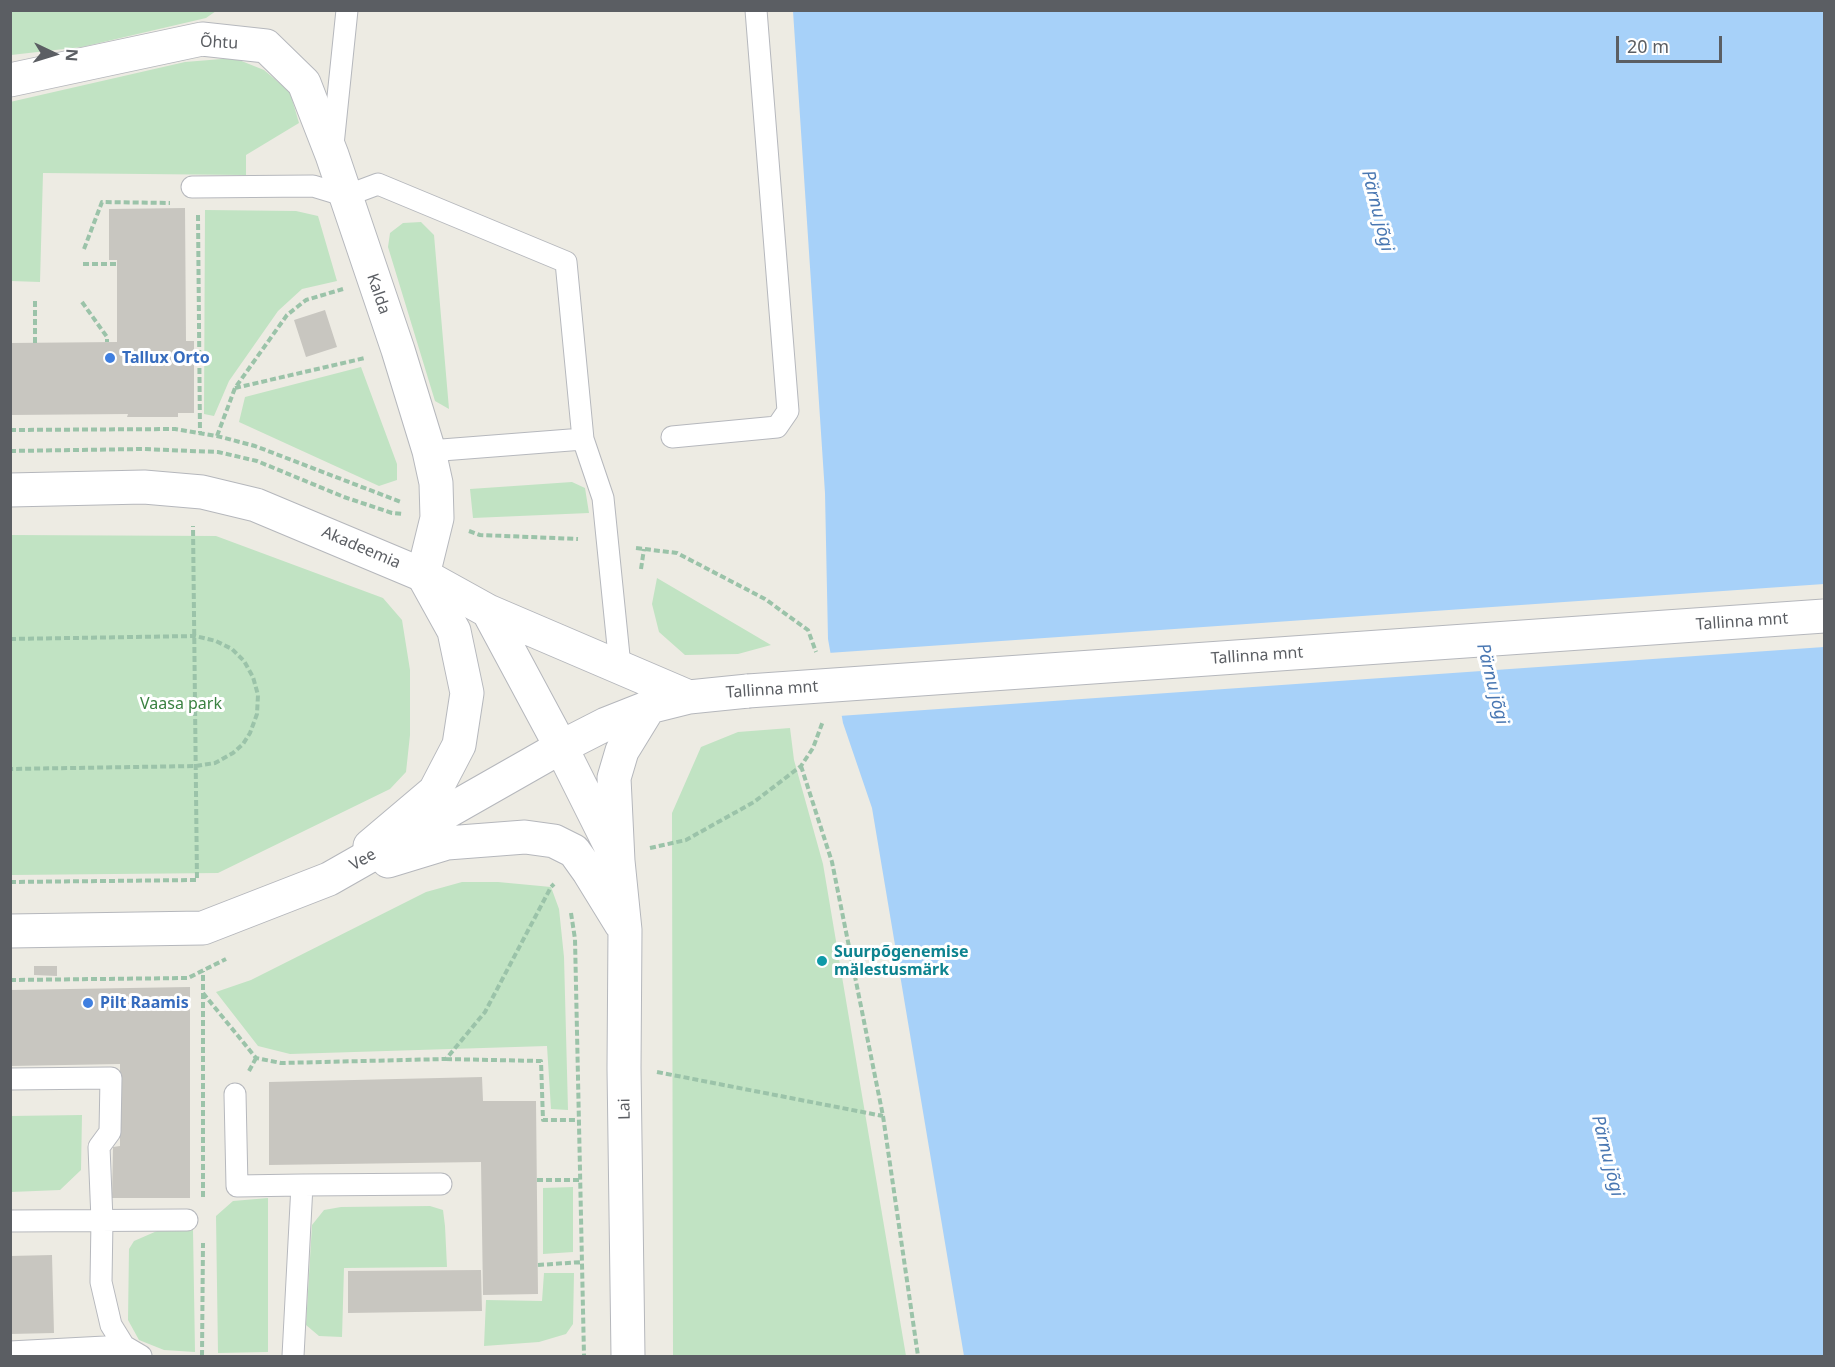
<!DOCTYPE html>
<html>
<head>
<meta charset="utf-8">
<style>
	body { margin:0 }
	#map { position:relative; width:1835px; height:1367px; overflow:hidden; background:#edebe3; font-family:"Noto Sans",sans-serif }
	canvas { display:block }
	.frame { position:absolute; inset:0; border:12px solid #5b5e63; pointer-events:none }
	.north { position:absolute; left:24px; top:24px; width:60px; height:60px; -webkit-text-stroke:4px #fff; paint-order:stroke; rotate:94deg; font-size:16px; font-weight:700; line-height:24px; text-align:center; color:#5b5e63 }
	.north::after { content:''; display:block; margin:auto; width:21px; height:27px; background:#5b5e63; clip-path:polygon(50% 0,100% 100%,50% 72%,0 100%) }
	.scale { position:absolute; left:1616px; top:36px; width:106px; height:27px; box-sizing:border-box; border:3px solid #5b5e63; border-top:0; padding-left:8px; font-size:18px; line-height:21px; white-space:nowrap; color:#5b5e63; -webkit-text-stroke:4px #fff; paint-order:stroke }
</style>
</head>
<body>
<div id="map">
<canvas width="1835" height="1367"></canvas>
<div class="frame"></div>
<div class="north">N</div>
<div class="scale">20 m</div>
</div>
<script>
const g = document.querySelector('canvas').getContext('2d');
g.lineJoin = 'round';
function fill(path, color) {
  g.fillStyle = color;
  g.fill(path, 'evenodd');
}
function shape(rows) {
  const path = new Path2D();
  for (const r of rows) {
    path.moveTo(r[0], r[1]);
    for (let i = 2; i < r.length; i += 2) path.lineTo(r[i], r[i + 1]);
  }
  return path;
}
function strokePath(path, color, width, dash) {
  g.strokeStyle = color;
  g.lineWidth = width;
  g.lineCap = dash ? 'butt' : 'round';
  g.setLineDash(dash || []);
  g.stroke(path);
}
function write(font, color, halo, rows, align = 'center') {
  g.font = font + ' "Noto Sans",sans-serif';
  g.lineWidth = 6;
  g.setLineDash([]);
  g.textBaseline = 'middle';
  g.strokeStyle = halo;
  g.fillStyle = color;
  for (const [text, x, y, turn = 0] of rows) {
    g.save();
    g.translate(x, y);
    g.rotate((+turn || 0) * Math.PI / 180);
    g.textAlign = isNaN(turn) ? turn : align;
    if (halo) g.strokeText(text, 0, 0);
    g.fillText(text, 0, 0);
    g.restore();
  }
}
fill(shape([
	[10,11,11,10,216,11,206,18,82,47,11,55],
	[234,58,264,70,290,92,299,123,246,155,246,175,43,173,40,282,11,281,10,102,185,62],
	[205,210,296,211,318,216,337,281,302,289,278,311,229,381,214,416,204,414],
	[421,222,434,235,449,409,435,401,388,247,390,233,403,223],
	[361,367,397,464,397,480,379,486,239,422,245,397],
	[572,482,585,488,589,513,473,518,470,489],
	[11,535,216,536,383,598,402,620,410,670,410,735,406,772,390,789,218,873,11,875],
	[657,578,771,645,738,654,685,655,659,632,652,604],
	[790,728,794,760,823,864,906,1356,673,1356,672,813,701,747,738,732],
	[462,882,498,882,551,887,559,909,564,957,568,1110,551,1109,547,1046,290,1054,258,1046,216,992,251,980,426,892],
	[82,1115,81,1170,60,1190,11,1192,11,1116],
	[573,1187,573,1252,543,1254,543,1188],
	[268,1198,268,1352,218,1353,216,1216,233,1201],
	[430,1206,443,1210,445,1226,447,1267,344,1268,342,1337,319,1336,306,1325,312,1225,324,1210,341,1207],
	[193,1230,195,1352,164,1350,139,1340,128,1320,129,1249,134,1241,157,1231],
	[544,1273,574,1273,573,1324,566,1334,539,1342,484,1346,486,1300,542,1301]
]), '#c1e3c3');
fill(shape([
	[793,11,1824,11,1824,1356,964,1356,872,808,843,723,828,639,825,493]
]), '#a7d1f9');
fill(shape([
	[1824,584,1824,647,839,716,828,653]
]), '#edebe3');
fill(shape([
	[185,208,186,341,194,341,194,413,178,413,178,417,127,417,128,414,10,415,10,343,117,342,117,260,109,260,109,209],
	[325,310,337,347,306,357,294,320],
	[34,966,57,966,57,976,34,975],
	[190,987,190,1198,112,1198,113,1147,120,1146,120,1064,10,1066,10,990],
	[482,1077,483,1101,536,1101,538,1294,483,1295,481,1162,269,1165,269,1082],
	[52,1255,54,1333,10,1334,10,1256],
	[481,1270,482,1311,348,1313,348,1271]
]), '#c8c6c0');
const lane = shape([
	[333,145,347,10],
	[192,187,313,186,346,196,378,184,566,262,583,439,603,498,620,666],
	[672,437,777,427,788,411,756,10],
	[429,451,583,439],
	[10,1079,111,1078,110,1132,99,1147,102,1220,101,1282,111,1325,124,1346,141,1356],
	[235,1094,237,1186,302,1185],
	[10,1221,187,1220],
	[10,1352,124,1346],
	[293,1356,302,1185,441,1184]
]);
const street = shape([
	[10,80,202,39,266,46,304,83,332,155,398,350,429,451,436,483,437,518,423,575,454,631,467,693,459,745,435,791,370,846]
]);
const secondary = shape([
	[10,490,144,487,202,492,256,505,423,575,488,611,689,697],
	[488,611,561,747,612,849],
	[388,861,447,843,525,837,554,841,574,851,589,872,621,924],
	[10,931,203,928,329,879,561,747,606,724,649,707,689,697,748,691],
	[628,1356,624,1068,625,930,618,861,614,778,622,751,649,707]
]);
strokePath(lane, '#b6b8bd', 23);
strokePath(street, '#b6b8bd', 35);
strokePath(secondary, '#b5b7bc', 35);
strokePath(shape([
	[198,215,200,433],
	[84,249,102,202,170,203],
	[83,264,116,264],
	[35,301,35,343],
	[82,302,107,337,107,342],
	[235,388,365,358],
	[10,430,175,429,217,436,255,446,401,502],
	[217,436,235,388,287,315,306,300,343,289],
	[10,451,142,449,218,452,257,461,344,497,392,513,403,514],
	[469,531,480,535,578,539],
	[636,548,677,553,765,599,808,630,816,652],
	[641,569,644,549],
	[10,639,195,636,216,641,232,649,244,661,253,677,258,695,257,714,250,733,243,744,233,753,215,763,196,766,10,769],
	[801,766,832,862,883,1116,918,1356],
	[650,848,686,840,754,802,801,766,813,748,823,721],
	[10,882,197,880,193,526],
	[571,913,575,939,584,1356],
	[10,980,188,978,226,959],
	[203,993,256,1058,281,1063,446,1059,485,1012,551,887,554,884],
	[446,1059,541,1061,543,1120,578,1120],
	[249,1071,256,1058],
	[657,1072,883,1116],
	[537,1180,579,1180],
	[203,1197,203,971],
	[538,1265,582,1262],
	[202,1356,203,1243]
]), '#9bc3a9', 4, [6, 3]);
strokePath(lane, '#fff', 21);
strokePath(street, '#fff', 33);
strokePath(secondary, '#fff', 33);
const secondaryBridge = shape([
	[748,691,1824,616]
]);
strokePath(secondaryBridge, '#b5b7bc', 35, []);
strokePath(secondaryBridge, '#fff', 33);
for (const [x, y, r, color] of [
	[110,358,6,"#3f7fe0"],
	[822,961,6,"#0f9aa8"],
	[88,1003,6,"#3f7fe0"]
]) {
  const dot = new Path2D();
  dot.arc(x, y, r, 0, 2 * Math.PI);
  g.fillStyle = color;
  g.fill(dot);
  strokePath(dot, '#fff', 2);
}
write('16px', '#5b5e63', '#fff', [
	["Õhtu",219,43,3],
	["Kalda",378,294,71],
	["Akadeemia",361,548,23],
	["Tallinna mnt",1742,622,-4],
	["Tallinna mnt",1257,656,-4],
	["Tallinna mnt",772,690,-4],
	["Vee",363,860,-30],
	["Lai",625,1109,-91]
]);
write('bold 16px', '#366cbe', '#fff', [
	["Tallux Orto",122,358],
	["Pilt Raamis",100,1003]
], 'left');
write('16px', '#3b8242', '#fff', [
	["Vaasa park",181,704]
]);
write('bold 16px', '#0d838f', '#fff', [
	["Suurpõgenemise",834,952],
	["mälestusmärk",834,970]
], 'left');
write('italic 18px', '#4977b2', '#fff', [
	["Pärnu jõgi",1377,211,76],
	["Pärnu jõgi",1492,684,76],
	["Pärnu jõgi",1607,1156,76]
]);
</script>
</body>
</html>
